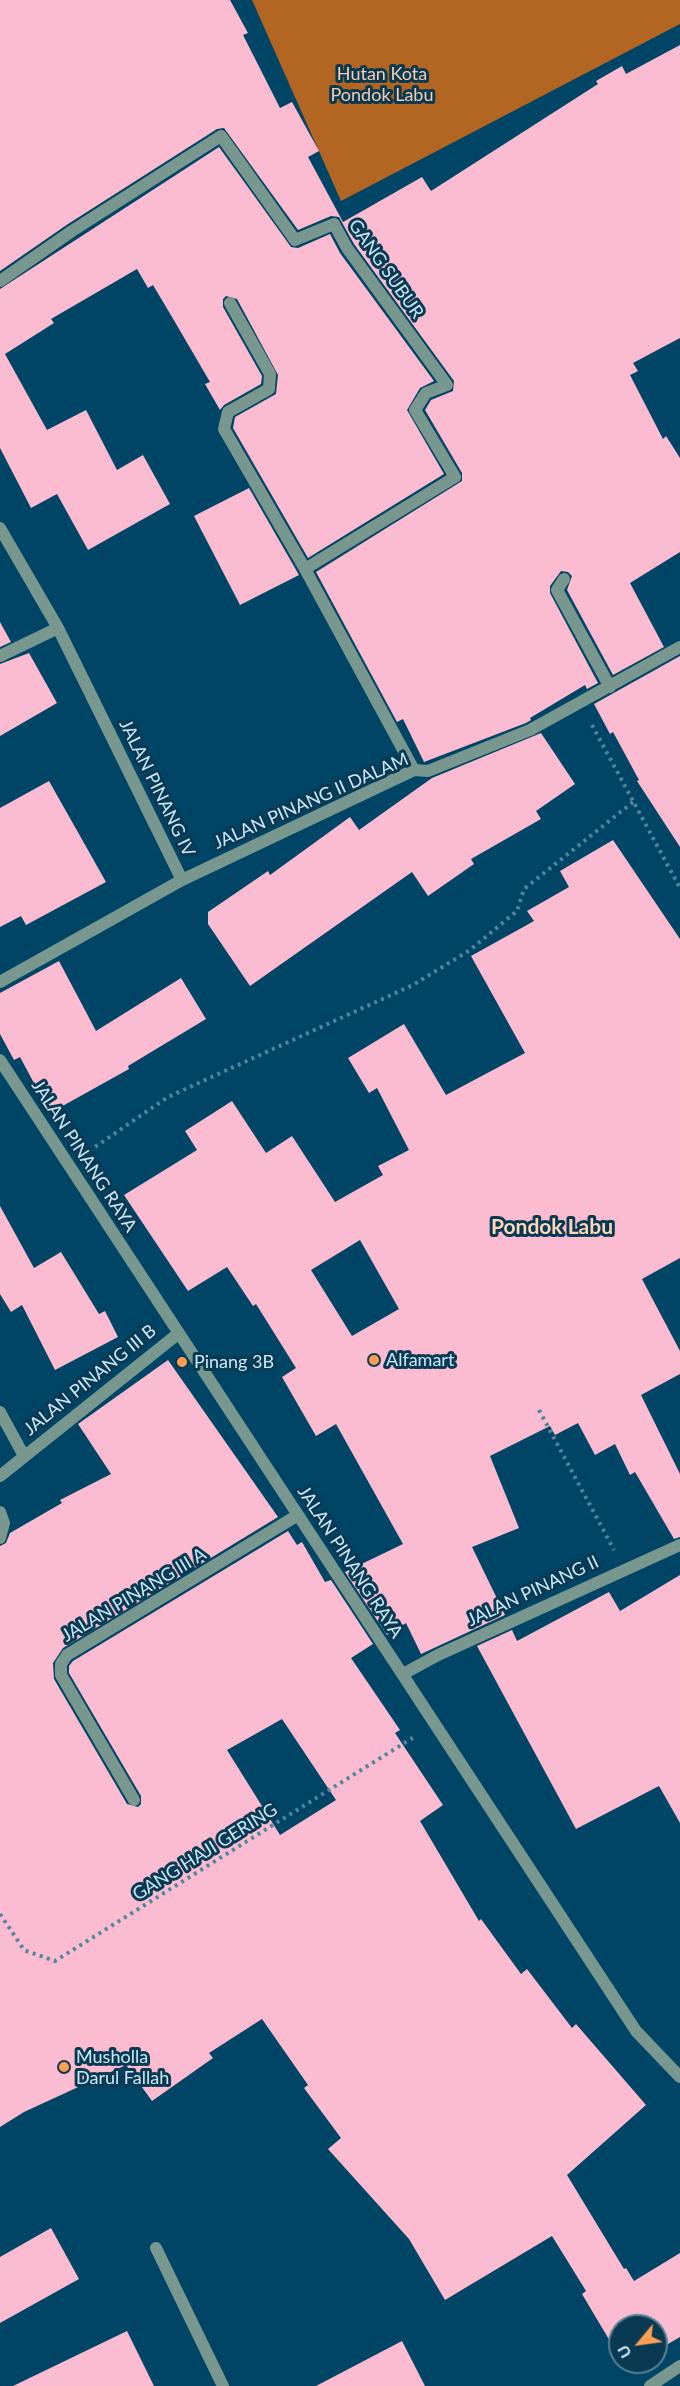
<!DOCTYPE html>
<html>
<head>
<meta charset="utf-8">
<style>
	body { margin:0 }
	#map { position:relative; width:680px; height:2386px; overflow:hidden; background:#004565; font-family:Lato,sans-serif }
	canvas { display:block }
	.north { position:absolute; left:608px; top:2314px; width:60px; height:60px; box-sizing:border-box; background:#0a3a52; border:2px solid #588096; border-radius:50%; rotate:241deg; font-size:16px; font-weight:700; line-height:24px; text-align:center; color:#cce9fc }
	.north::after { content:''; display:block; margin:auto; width:21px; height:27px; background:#fc9e52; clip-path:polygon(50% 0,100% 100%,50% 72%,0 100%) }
</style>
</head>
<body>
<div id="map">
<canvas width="680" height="2386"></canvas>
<div class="north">U</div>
</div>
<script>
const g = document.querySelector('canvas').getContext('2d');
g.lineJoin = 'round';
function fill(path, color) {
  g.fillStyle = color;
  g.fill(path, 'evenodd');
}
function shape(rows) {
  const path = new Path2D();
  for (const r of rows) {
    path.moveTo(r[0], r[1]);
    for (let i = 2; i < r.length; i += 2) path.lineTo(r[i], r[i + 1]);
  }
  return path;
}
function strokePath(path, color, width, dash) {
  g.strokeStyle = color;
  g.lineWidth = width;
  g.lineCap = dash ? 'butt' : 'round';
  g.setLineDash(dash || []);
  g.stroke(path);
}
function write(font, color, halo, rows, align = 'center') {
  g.font = font + ' Lato,sans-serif';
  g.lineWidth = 6;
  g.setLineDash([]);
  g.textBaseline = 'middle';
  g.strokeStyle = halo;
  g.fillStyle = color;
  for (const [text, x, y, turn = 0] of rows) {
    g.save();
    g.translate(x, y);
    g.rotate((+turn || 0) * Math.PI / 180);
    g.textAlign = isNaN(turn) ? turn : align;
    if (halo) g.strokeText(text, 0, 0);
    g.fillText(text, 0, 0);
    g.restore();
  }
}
fill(shape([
	[252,0,680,0,680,24,341,201]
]), '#b36621');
fill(shape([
	[0,0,230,0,248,33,243,35,280,108,292,102,319,151,308,157,343,222,422,177,431,191,598,84,596,81,622,66,626,74,680,45,680,338,633,363,638,371,630,375,663,439,666,436,680,458,680,552,630,583,664,647,613,675,567,590,572,576,568,572,561,571,550,586,550,593,598,683,587,689,585,685,530,718,531,720,526,723,424,762,403,719,397,722,316,572,462,481,462,473,425,410,431,400,453,391,454,381,354,244,339,217,331,216,298,230,224,128,217,129,68,224,0,271],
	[219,147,291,247,298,248,330,234,340,253,434,381,420,388,407,410,444,474,308,558,233,428,235,417,276,394,278,375,237,299,226,296,223,299,223,307,262,376,261,384,224,405,220,410,205,384,210,382,172,317,153,285,148,288,137,269,51,319,54,323,5,354,47,430,86,410,117,470,143,455,170,504,88,550,57,494,31,508,0,448,0,289],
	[249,488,299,575,240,605,194,516],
	[0,622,11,642,0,647],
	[29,653,57,703,0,736,0,664],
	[680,656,680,847,637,781,639,780,613,732,610,734,594,704],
	[541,733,575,784,536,811,541,819,471,859,474,864,428,896,412,872,250,986,208,924,208,912,268,871,270,875,350,817,359,830,432,778],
	[49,781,106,882,26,925,21,916,0,927,0,808],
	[613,840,680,939,680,1258,642,1279,680,1351,680,1374,641,1395,680,1474,680,1537,674,1539,635,1472,630,1475,615,1444,595,1455,578,1423,555,1435,550,1426,490,1456,519,1528,472,1547,505,1615,421,1654,406,1623,387,1635,345,1572,403,1544,336,1424,316,1436,282,1377,296,1368,256,1304,253,1306,227,1267,188,1291,124,1195,197,1150,185,1131,232,1101,266,1153,292,1136,335,1202,383,1175,378,1166,409,1150,377,1088,369,1093,348,1058,404,1024,446,1095,525,1053,471,956,534,921,527,911,569,887,560,871],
	[360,1240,399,1309,352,1336,311,1270],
	[59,961,96,1031,181,978,206,1019,128,1066,129,1069,50,1113,20,1057,14,1060,0,1034,0,993],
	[0,1206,34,1268,61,1252,99,1314,105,1311,118,1337,55,1370,22,1305,11,1312,0,1294],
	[168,1360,278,1517,63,1648,53,1663,54,1679,127,1804,138,1807,141,1804,141,1796,69,1673,69,1666,73,1661,288,1531,297,1545,302,1542,325,1582,331,1580,373,1644,351,1658,400,1730,395,1733,443,1805,420,1821,479,1921,481,1919,521,1974,527,1969,572,2028,576,2024,646,2105,567,2175,624,2269,626,2268,634,2281,680,2253,680,2337,656,2351,656,2326,620,2326,620,2358,582,2294,586,2291,552,2236,445,2300,409,2239,328,2149,341,2138,304,2088,308,2085,262,2019,209,2053,213,2058,152,2101,126,2065,24,2112,0,2127,0,1546,6,1543,10,1533,62,1503,60,1500,111,1474,78,1424],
	[282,1719,336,1800,280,1835,227,1750],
	[680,1575,680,1823,659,1786,576,1829,477,1646,512,1630,517,1641,609,1592,620,1611],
	[51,2228,79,2279,0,2323,0,2257],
	[127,2331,154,2386,13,2386],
	[402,2341,425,2386,316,2386]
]), '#fbbcd1');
strokePath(shape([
	[592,725,680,888],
	[89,1151,168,1097,413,985,470,950,517,911,524,889,633,802],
	[539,1410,614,1550],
	[0,1914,24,1950,55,1961,414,1737]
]), '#5085a0', 4, [3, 4.5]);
strokePath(shape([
	[0,281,72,231,221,136,295,240,334,224,347,248,447,385,426,393,415,410,455,477,305,569],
	[230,303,270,374,269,389,228,412,224,429,305,569,414,770],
	[0,528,58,628,182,880],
	[564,579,557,590,610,687],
	[0,656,58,628],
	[0,982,182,880,414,770,428,771,530,730,680,647],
	[0,1060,636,2031,680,2077],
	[0,1412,24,1456],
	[0,1476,179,1333],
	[0,1512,4,1523,0,1538],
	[403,1674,438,1655,680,1545],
	[134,1800,61,1675,61,1664,67,1655,298,1515],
	[156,2248,223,2386],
	[650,2386,680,2366]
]), '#78978f', 12);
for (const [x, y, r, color] of [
	[374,1360,6,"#fc9e52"],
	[182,1362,6,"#fc9e52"],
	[64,2067,6,"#fc9e52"]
]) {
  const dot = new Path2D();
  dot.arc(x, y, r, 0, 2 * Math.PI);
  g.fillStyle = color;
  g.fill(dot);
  strokePath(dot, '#0a3a52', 2);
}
write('18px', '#f8cdaf', '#0a3a52', [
	["Hutan Kota",382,74],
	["Pondok Labu",382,95]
]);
write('18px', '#cce9fc', '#0a3a52', [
	["GANG SUBUR",386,269,55],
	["JALAN PINANG IV",157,788,64],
	["JALAN PINANG II DALAM",311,801,-24],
	["JALAN PINANG RAYA",84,1156,57],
	["JALAN PINANG III B",90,1380,-39],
	["JALAN PINANG RAYA",350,1562,57],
	["JALAN PINANG II",533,1591,-25],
	["JALAN PINANG III A",134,1595,-31],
	["GANG HAJI GERING",205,1852,-32]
]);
write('18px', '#cce9fc', '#0a3a52', [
	["Alfamart",386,1360],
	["Pinang 3B",194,1362],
	["Musholla",76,2057],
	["Darul Fallah",76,2078]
], 'left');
write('bold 21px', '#ffd6b9', '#0a3a52', [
	["Pondok Labu",552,1227]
]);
</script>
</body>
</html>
